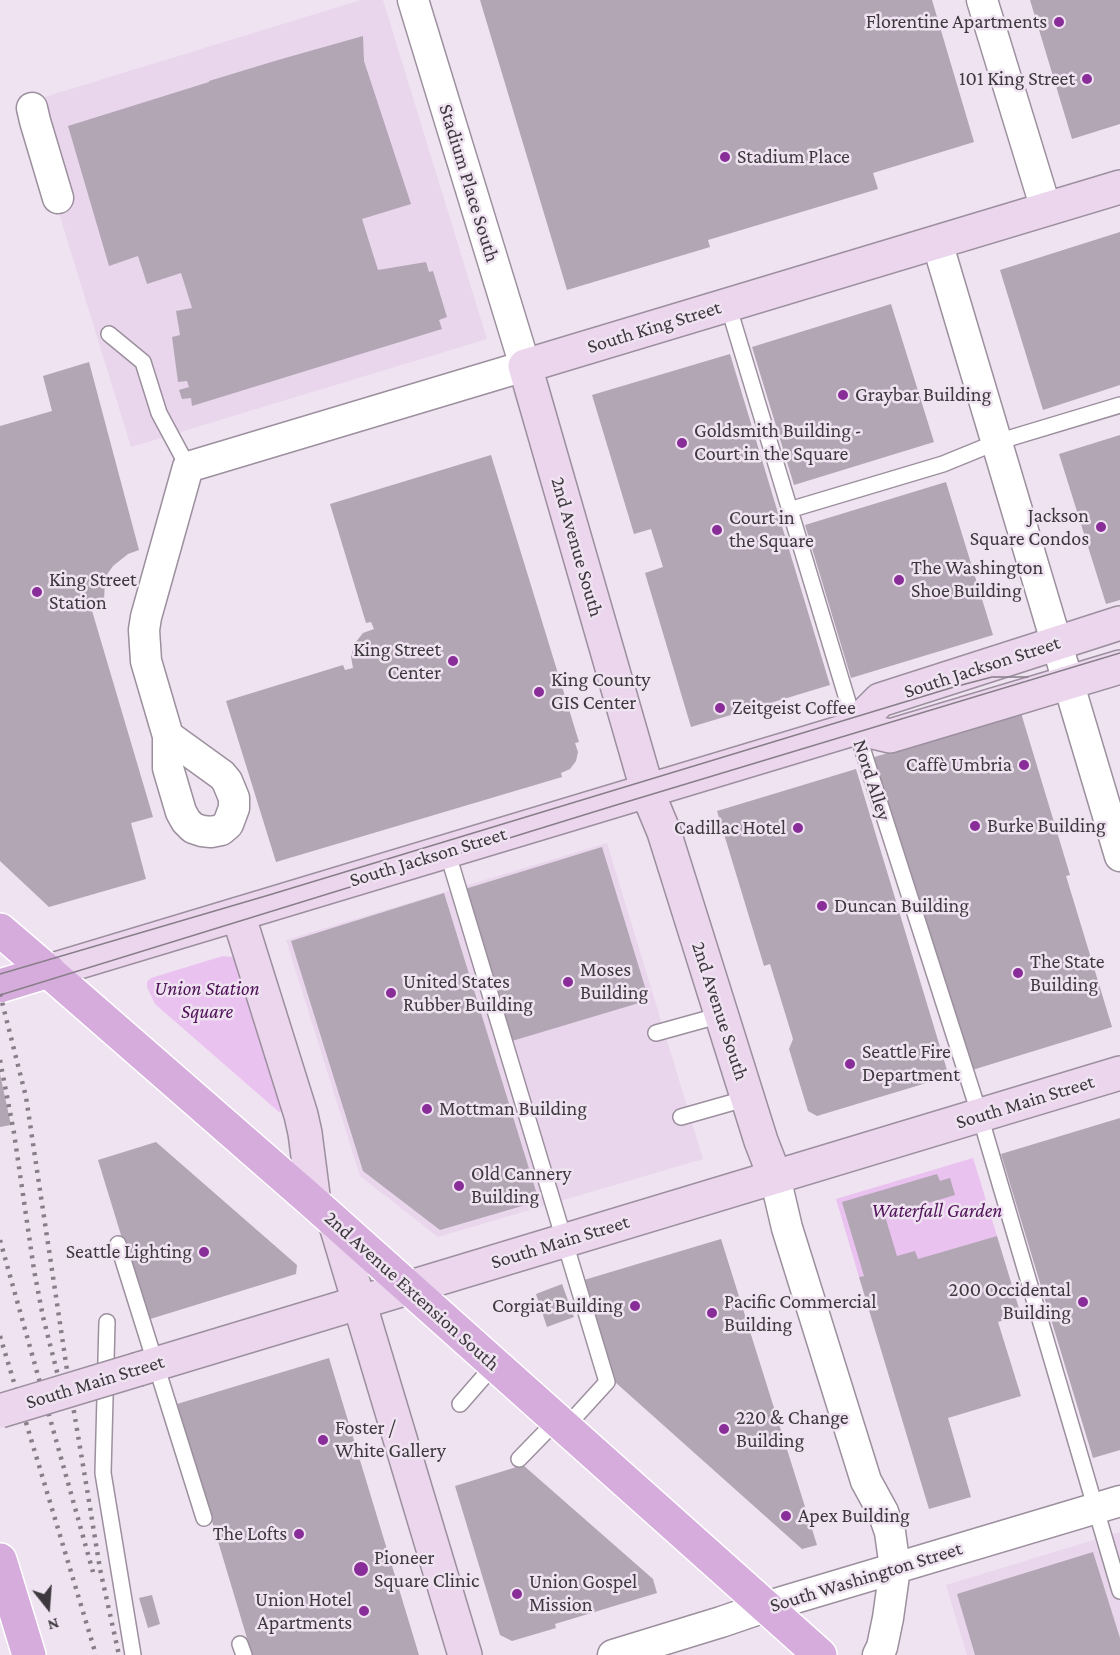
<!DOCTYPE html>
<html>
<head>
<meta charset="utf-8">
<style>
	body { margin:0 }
	#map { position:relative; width:1120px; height:1655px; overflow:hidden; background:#efe2f1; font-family:"Crimson Pro",serif }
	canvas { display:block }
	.north { position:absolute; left:18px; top:1577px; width:60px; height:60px; -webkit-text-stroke:4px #efe2f1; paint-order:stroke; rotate:163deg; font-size:16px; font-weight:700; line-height:24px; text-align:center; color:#3d383e }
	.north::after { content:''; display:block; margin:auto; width:21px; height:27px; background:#3d383e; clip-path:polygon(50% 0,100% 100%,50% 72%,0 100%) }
</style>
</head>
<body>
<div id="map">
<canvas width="1120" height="1655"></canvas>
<div class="north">N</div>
</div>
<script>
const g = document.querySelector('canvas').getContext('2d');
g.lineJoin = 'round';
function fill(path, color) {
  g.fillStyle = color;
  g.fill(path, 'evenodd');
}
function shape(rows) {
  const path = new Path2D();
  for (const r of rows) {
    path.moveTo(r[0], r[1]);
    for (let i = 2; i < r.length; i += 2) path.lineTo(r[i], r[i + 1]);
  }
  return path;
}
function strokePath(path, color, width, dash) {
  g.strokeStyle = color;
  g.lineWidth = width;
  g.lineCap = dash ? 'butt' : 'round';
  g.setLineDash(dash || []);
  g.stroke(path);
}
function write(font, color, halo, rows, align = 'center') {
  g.font = font + ' "Crimson Pro",serif';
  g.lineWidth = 5;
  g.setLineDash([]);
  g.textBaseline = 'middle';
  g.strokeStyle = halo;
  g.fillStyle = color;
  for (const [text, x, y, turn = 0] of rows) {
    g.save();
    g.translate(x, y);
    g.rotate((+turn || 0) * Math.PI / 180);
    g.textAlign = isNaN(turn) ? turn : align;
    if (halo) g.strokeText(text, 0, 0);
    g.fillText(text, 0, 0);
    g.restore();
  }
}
fill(shape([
	[361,0,383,0,487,339,131,447,25,103],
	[607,843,703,1159,438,1237,360,1176,286,940],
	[1120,1532,1120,1655,967,1655,946,1585]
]), '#e9d6ec');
fill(shape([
	[223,956,232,957,235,960,282,1111,279,1112,155,1004,147,987,147,982,151,978],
	[973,1158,997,1236,859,1277,836,1199]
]), '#eac2f0');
fill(shape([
	[480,0,932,0,974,142,873,173,878,189,708,240,710,247,567,290],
	[1030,0,1120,0,1120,124,1072,139],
	[363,36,364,61,411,204,362,219,378,270,426,262,429,272,433,271,447,317,439,320,442,329,192,406,191,398,182,399,179,390,189,387,187,381,178,382,172,337,180,335,176,311,192,308,181,273,147,284,138,256,109,266,68,126,209,82,209,81,278,60],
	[1120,232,1120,385,1043,410,1000,270],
	[891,304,934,442,794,485,752,347],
	[730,354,830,685,691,727,645,573,663,567,651,529,634,534,592,395],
	[89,362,139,550,128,554,113,566,108,573,105,581,104,600,90,604,153,817,131,823,146,879,49,907,0,861,0,426,52,411,43,376],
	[1120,435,1120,600,1106,604,1059,454],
	[491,455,579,742,575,743,578,752,576,761,570,769,561,773,562,777,276,862,226,701,343,665,345,670,353,668,351,657,355,643,363,633,374,629,371,622,366,623,330,504],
	[946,482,993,635,851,678,805,525],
	[1021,713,1070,875,1066,876,1112,1027,969,1071,880,776,876,777,871,758],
	[856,769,947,1070,943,1078,817,1116,808,1111,789,1049,793,1039,770,964,764,966,717,811],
	[602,847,649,1000,512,1041,465,889],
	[444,893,539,1201,440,1230,363,1171,291,941],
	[0,1074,11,1125,0,1127],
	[1120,1118,1120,1450,1093,1458,1001,1154],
	[156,1142,297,1265,296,1274,147,1320,98,1160],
	[937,1174,940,1181,950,1178,955,1195,885,1216,897,1256,915,1251,918,1259,997,1236,1021,1315,998,1322,1021,1396,948,1418,971,1497,929,1509,859,1277,864,1276,842,1202],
	[721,1239,817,1545,802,1549,615,1382,584,1280],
	[562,1284,574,1317,547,1327,536,1294],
	[329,1358,419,1655,252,1655,177,1404],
	[523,1465,653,1579,657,1593,555,1624,556,1628,512,1641,500,1635,455,1486],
	[1093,1552,1120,1638,1120,1655,975,1655,957,1594],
	[152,1595,160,1624,148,1628,139,1598]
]), '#b2a5b4');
const lane = shape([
	[728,305,857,732,980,1116,1120,1591],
	[109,334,143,362,159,413,188,467],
	[789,510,943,464,997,442,1120,405],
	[447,851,607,1382,565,1428],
	[656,1033,721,1015],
	[681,1117,748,1098],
	[118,1244,204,1518],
	[107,1322,103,1473,133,1655],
	[460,1404,494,1365],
	[519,1459,556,1421],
	[240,1644,244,1655]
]);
const street = shape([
	[982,0,1046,209],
	[32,108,35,121,58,198],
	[937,242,1120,856],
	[168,736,146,661,144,630,146,617,188,467,525,366,413,0],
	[168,736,222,775,227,781,234,798,234,808,228,824,221,830,211,832,202,831,193,828,186,821,181,812,168,768,168,736],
	[775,1177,787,1228,866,1481,883,1512,890,1532,895,1568,888,1618,882,1647,878,1655],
	[613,1655,721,1622,765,1607,1120,1501]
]);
const secondary = shape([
	[856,728,866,714,880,700,1120,623],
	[238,914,301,1115,305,1133,314,1203],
	[49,971,856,728,890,736,1120,667],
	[775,1177,761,1141,664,832,649,796,525,366,1120,187],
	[335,1222,465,1655],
	[139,1369,1120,1073]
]);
const primary = shape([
	[0,930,56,978,314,1203,820,1655],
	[0,986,49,971],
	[0,1560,29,1655]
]);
strokePath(lane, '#9c8f9e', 18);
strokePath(street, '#9c8f9e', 33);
strokePath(secondary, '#9c8f9e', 36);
strokePath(primary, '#fff', 36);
strokePath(lane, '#fff', 15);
strokePath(street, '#fff', 30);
strokePath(secondary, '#ebd6ee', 33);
strokePath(primary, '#d6acdd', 33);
strokePath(shape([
	[0,974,269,895,954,687,992,677,1028,677],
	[0,995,613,806,1120,653]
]), '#877e88', 1.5);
strokePath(shape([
	[0,994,26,1097,67,1370,88,1495,100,1569,119,1655],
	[0,1060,14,1133,34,1270,43,1317,66,1407],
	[0,1240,93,1572],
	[0,1336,96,1655]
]), '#877e88', 4.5, [3, 6]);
const secondaryBridge = shape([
	[0,1411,139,1369]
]);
strokePath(secondaryBridge, '#9c8f9e', 36, []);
strokePath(secondaryBridge, '#ebd6ee', 33);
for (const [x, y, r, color] of [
	[1059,22,6,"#892d98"],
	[1087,79,6,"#892d98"],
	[725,157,6,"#892d98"],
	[843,395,6,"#892d98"],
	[682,443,6,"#892d98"],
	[1101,527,6,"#892d98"],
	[717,530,6,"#892d98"],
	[899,580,6,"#892d98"],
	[37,592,6,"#892d98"],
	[453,661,6,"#892d98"],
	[539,692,6,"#892d98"],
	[720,708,6,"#892d98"],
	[1024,765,6,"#892d98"],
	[975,826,6,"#892d98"],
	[798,828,6,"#892d98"],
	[822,906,6,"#892d98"],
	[1018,973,6,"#892d98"],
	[568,982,6,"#892d98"],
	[391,993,6,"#892d98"],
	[850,1064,6,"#892d98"],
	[427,1109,6,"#892d98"],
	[459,1186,6,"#892d98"],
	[204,1252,6,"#892d98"],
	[1083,1302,6,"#892d98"],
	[635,1306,6,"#892d98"],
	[712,1313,6,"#892d98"],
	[724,1429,6,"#892d98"],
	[323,1440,6,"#892d98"],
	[786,1516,6,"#892d98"],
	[299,1534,6,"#892d98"],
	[361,1569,8,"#892d98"],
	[517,1594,6,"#892d98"],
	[364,1611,6,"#892d98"]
]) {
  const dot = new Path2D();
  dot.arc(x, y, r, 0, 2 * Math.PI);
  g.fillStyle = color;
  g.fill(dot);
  strokePath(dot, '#efe2f1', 2);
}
write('20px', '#3d383e', '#efe2f1', [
	["Florentine Apartments",1047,22,"right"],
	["101 King Street",1075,79,"right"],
	["Stadium Place",737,157],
	["Graybar Building",855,395],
	["Goldsmith Building -",694,431],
	["Court in the Square",694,454],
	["Jackson",1089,516,"right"],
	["Square Condos",1089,539,"right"],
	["Court in",729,518],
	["the Square",729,541],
	["The Washington",911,568],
	["Shoe Building",911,591],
	["King Street",49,580],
	["Station",49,603],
	["King Street",441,650,"right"],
	["Center",441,673,"right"],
	["King County",551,680],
	["GIS Center",551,703],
	["Zeitgeist Coffee",732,708],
	["Caffè Umbria",1012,765,"right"],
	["Burke Building",987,826],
	["Cadillac Hotel",786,828,"right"],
	["Duncan Building",834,906],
	["The State",1030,962],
	["Building",1030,985],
	["Moses",580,970],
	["Building",580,993],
	["United States",403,982],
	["Rubber Building",403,1005],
	["Seattle Fire",862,1052],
	["Department",862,1075],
	["Mottman Building",439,1109],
	["Old Cannery",471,1174],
	["Building",471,1197],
	["Seattle Lighting",192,1252,"right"],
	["200 Occidental",1071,1290,"right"],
	["Building",1071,1313,"right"],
	["Pacific Commercial",724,1302],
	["Building",724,1325],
	["Corgiat Building",623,1306,"right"],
	["220 & Change",736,1418],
	["Building",736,1441],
	["Foster /",335,1428],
	["White Gallery",335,1451],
	["Apex Building",798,1516],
	["The Lofts",287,1534,"right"],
	["Pioneer",374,1558],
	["Square Clinic",374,1581],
	["Union Gospel",529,1582],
	["Mission",529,1605],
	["Union Hotel",352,1600,"right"],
	["Apartments",352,1623,"right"]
], 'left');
write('20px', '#3d383e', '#efe2f1', [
	["Stadium Place South",469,183,73],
	["South King Street",654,327,-17],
	["2nd Avenue South",577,547,74],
	["South Jackson Street",982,667,-18],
	["Nord Alley",872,780,72],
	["South Jackson Street",428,857,-17],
	["2nd Avenue South",720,1011,72],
	["South Main Street",1025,1102,-17],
	["South Main Street",560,1242,-17],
	["2nd Avenue Extension South",412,1291,42],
	["South Main Street",95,1382,-17],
	["South Washington Street",866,1577,-17]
]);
write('italic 20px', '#501359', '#efe2f1', [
	["Union Station",207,989],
	["Square",207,1012],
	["Waterfall Garden",937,1211]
]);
</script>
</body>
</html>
